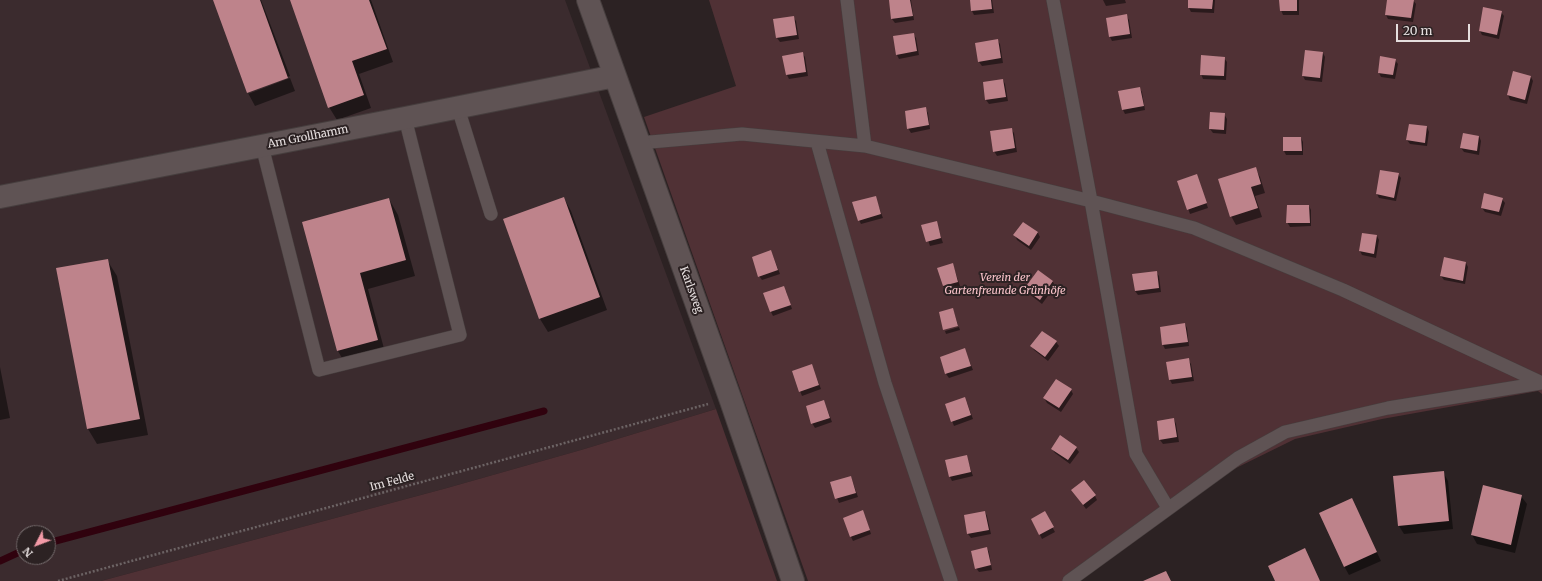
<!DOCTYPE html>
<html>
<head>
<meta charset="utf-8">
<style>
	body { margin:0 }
	#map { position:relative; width:1542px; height:581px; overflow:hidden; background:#2c2223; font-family:Merriweather,serif }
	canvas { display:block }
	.north { position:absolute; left:16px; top:525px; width:40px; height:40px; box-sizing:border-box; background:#2c2223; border:1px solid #766d6e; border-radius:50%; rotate:228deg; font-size:11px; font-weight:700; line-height:16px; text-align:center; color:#e5dede }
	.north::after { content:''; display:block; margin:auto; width:14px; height:18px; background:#f39aa7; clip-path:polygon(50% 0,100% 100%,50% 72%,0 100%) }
	.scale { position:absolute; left:1396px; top:24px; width:74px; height:18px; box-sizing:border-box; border:2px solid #e5dede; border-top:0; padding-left:5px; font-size:12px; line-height:14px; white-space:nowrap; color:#e5dede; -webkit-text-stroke:3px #2c2223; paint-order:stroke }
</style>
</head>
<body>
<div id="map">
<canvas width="1542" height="581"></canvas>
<div class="north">N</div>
<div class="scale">20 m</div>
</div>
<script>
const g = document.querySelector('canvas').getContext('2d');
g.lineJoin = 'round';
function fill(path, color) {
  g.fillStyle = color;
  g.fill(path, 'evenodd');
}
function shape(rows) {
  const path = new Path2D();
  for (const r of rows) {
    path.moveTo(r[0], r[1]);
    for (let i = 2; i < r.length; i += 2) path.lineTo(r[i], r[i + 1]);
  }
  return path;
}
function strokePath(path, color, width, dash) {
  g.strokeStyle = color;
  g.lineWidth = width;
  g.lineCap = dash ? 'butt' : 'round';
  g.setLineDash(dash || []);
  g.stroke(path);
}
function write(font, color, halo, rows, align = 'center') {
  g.font = font + ' Merriweather,serif';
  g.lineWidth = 4;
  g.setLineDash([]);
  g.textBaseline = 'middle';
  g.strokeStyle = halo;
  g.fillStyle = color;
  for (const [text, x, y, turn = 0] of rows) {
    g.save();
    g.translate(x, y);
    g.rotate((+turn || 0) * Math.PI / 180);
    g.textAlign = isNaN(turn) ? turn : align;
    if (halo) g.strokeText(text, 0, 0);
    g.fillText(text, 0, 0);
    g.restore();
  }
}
fill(shape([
	[0,0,565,0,716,409,581,450,447,488,101,581,0,581],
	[24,533,48,533,48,557,24,557]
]), '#3b2b2e');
fill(shape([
	[709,0,1542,0,1542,394,1538,391,1382,419,1295,439,1234,469,1080,581,808,581,644,117,736,86],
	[716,409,777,581,101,581,447,488,581,450]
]), '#503135');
fill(shape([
	[214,0,261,0,290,76,248,92,248,94,290,78,295,91,255,106,248,93],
	[291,0,371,0,393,62,359,74,371,108,337,120,329,107],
	[890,0,911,0,914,20,895,23,892,19],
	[971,0,992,0,994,13,974,15,972,11],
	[1103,0,1125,0,1126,3,1106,6],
	[1189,0,1215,0,1214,13,1191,12,1189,8],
	[1280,0,1299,0,1299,15,1283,15,1281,10],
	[1388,0,1413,0,1416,4,1413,22,1388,19,1386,15],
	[1501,12,1504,16,1499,39,1482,35,1480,31],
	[1126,15,1129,20,1132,38,1112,41,1110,37,1107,18],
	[793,17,796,21,799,39,780,42,777,38],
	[913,34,916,38,919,55,899,59,897,55],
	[997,40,1000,44,1003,63,982,66,979,62],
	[802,53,805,57,808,76,789,79,787,75],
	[1323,53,1325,57,1322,82,1305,80,1303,76],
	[1224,58,1227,62,1226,80,1203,79,1201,74],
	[1395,60,1398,64,1395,79,1381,77,1379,73],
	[1514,72,1531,77,1533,81,1527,104,1510,100,1508,95],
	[1003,80,1005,84,1008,101,989,104,986,100,984,83],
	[1139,88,1142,92,1145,110,1125,114,1123,110,1120,92],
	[925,108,928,113,930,129,911,133,908,128],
	[1224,114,1227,119,1226,134,1213,133,1210,129],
	[1427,127,1429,132,1427,146,1410,144,1407,140],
	[1011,129,1014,133,1017,152,997,156,994,151],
	[1479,136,1481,141,1479,155,1464,152,1461,148],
	[1301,138,1303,142,1303,155,1286,155,1284,151],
	[1255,168,1260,177,1265,193,1255,196,1262,217,1236,225,1231,216],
	[1398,174,1401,178,1396,201,1379,198,1377,194],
	[1197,175,1208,208,1190,214,1178,181],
	[875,197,883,218,861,224,859,220],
	[564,198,571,211,607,310,548,332,540,319,504,220],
	[389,199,398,215,415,276,368,289,386,356,347,367,338,351,303,223],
	[1502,199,1505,203,1501,216,1485,212,1482,208],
	[1309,206,1311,210,1311,226,1290,227,1287,222],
	[936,222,943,243,930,246,923,225],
	[1023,223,1038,233,1040,237,1031,250,1017,240,1015,235],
	[1377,236,1379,240,1376,258,1362,255,1360,251],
	[771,251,780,274,762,280,759,276],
	[107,260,117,276,148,435,97,444,88,429],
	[1466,263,1468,267,1465,284,1444,280,1441,276],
	[953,265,960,286,946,290,943,286],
	[1038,271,1053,282,1055,286,1042,304,1028,293,1025,289],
	[1156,272,1159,276,1161,292,1138,295,1135,291],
	[786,291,792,309,773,316,771,312],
	[953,309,958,325,944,329],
	[1185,324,1187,328,1189,346,1165,349,1163,345],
	[959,327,960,330,946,334,945,331],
	[1056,342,1059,346,1048,361,1034,350,1032,346],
	[965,350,973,370,949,378,946,374],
	[1188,360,1191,364,1194,381,1172,384,1170,380,1167,363],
	[812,366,821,389,802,396,800,391],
	[0,367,10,418,0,420],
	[1071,390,1073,394,1061,412,1047,403,1044,398],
	[824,401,832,422,815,428,812,423],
	[967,403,973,419,954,426,946,405],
	[1174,419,1176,424,1179,442,1163,444,1160,440,1158,422],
	[1076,448,1079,452,1070,464,1055,453,1052,449],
	[966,456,973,476,952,481,950,477],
	[1443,472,1448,481,1453,529,1404,534,1399,526],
	[851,477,858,497,839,503,831,483],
	[1075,494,1095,496,1097,500,1086,509],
	[1521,496,1527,504,1515,553,1477,544,1472,535],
	[1352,500,1381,561,1349,575,1344,566],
	[985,512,987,516,991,534,971,538,968,534,965,516],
	[1044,513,1055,532,1042,539,1032,519],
	[865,516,871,534,853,541,851,537],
	[987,548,989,552,992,570,979,572,976,568]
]), '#0007');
strokePath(shape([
	[48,543,544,411],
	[0,561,24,550]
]), '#30020e', 7);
fill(shape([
	[213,0,260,0,288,78,247,93],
	[290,0,369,0,387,49,352,61,364,95,328,108],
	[889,0,910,0,913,16,891,19],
	[970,0,991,0,992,9,971,11],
	[1188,0,1213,0,1212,9,1188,8],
	[1279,0,1297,0,1297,11,1280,11],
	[1387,0,1414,0,1411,18,1385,15],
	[1483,7,1502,11,1497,35,1479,31],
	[1127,14,1130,34,1109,37,1106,18],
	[794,16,797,35,776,38,773,19],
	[914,33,917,51,896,55,893,36],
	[998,39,1001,58,978,62,975,43],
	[1305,50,1323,52,1320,78,1302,76],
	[803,52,806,72,786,75,782,56],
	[1201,55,1225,57,1224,76,1200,75],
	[1380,56,1396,59,1393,75,1378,73],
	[1513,71,1531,76,1525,100,1507,95],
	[1003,79,1006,97,985,100,983,82],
	[1140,87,1144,106,1122,110,1118,91],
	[926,107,929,125,907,129,905,111],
	[1210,112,1225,113,1224,130,1209,129],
	[1409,124,1427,126,1425,143,1406,140],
	[1012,128,1015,148,993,152,990,131],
	[1463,133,1479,136,1477,151,1460,148],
	[1283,137,1301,137,1302,151,1283,151],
	[1256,167,1261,184,1251,187,1258,208,1230,217,1218,179],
	[1380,170,1399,173,1394,198,1376,194],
	[1197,174,1207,203,1187,210,1177,181],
	[1484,193,1503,198,1499,212,1481,208],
	[876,196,881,214,858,221,852,202],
	[564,197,600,297,539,319,503,219],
	[389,198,406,260,360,273,378,340,337,351,302,222],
	[1287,205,1309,205,1310,223,1286,223],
	[937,221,941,238,926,242,921,225],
	[1023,222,1038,232,1029,246,1013,235],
	[1362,233,1377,235,1374,254,1359,251],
	[771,250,778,270,758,277,752,257],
	[1444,257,1466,262,1463,281,1440,276],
	[108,259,140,419,87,429,56,268],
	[953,263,958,282,943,286,937,268],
	[1038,270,1053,281,1040,300,1024,289],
	[1157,271,1159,288,1135,291,1132,274],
	[784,286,791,305,770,312,763,293],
	[953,308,958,326,943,330,939,312],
	[1185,323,1188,342,1162,345,1160,327],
	[1042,331,1057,341,1045,357,1030,346],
	[965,348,971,366,945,374,940,357],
	[1189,358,1192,377,1169,380,1166,362],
	[812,364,819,385,799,392,792,371],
	[1056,379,1072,389,1059,408,1043,398],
	[965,397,971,415,951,422,945,404],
	[824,400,830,418,811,424,806,406],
	[1174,418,1177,437,1159,440,1157,421],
	[1060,435,1077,447,1068,460,1051,449],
	[967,455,971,472,949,477,945,460],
	[1444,471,1449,521,1398,526,1393,476],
	[851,476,856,493,835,499,830,482],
	[1084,480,1096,495,1083,505,1071,490],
	[1483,485,1522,495,1511,545,1471,535],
	[1352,498,1377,552,1344,567,1319,513],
	[863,510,870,530,850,537,843,518],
	[985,511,989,530,967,534,964,515],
	[1045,511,1054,527,1039,535,1031,519],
	[987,547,991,565,975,569,971,551],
	[1305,548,1320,581,1275,581,1268,566],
	[1166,571,1171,581,1143,581]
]), '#be838b');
const service = shape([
	[847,0,865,146],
	[1053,0,1091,201,1136,454,1168,508],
	[458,108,491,214],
	[817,142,885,383,951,581],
	[639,143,742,134,865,146,1091,201,1194,228,1343,290,1542,383],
	[262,146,319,370,460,335,405,118],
	[1069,581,1238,458,1285,432,1388,408,1542,383]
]);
const tertiary = shape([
	[588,0,730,398,793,581],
	[0,197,405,118,615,76]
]);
strokePath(service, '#463e3e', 14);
strokePath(tertiary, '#463e3e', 24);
strokePath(shape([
	[58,581,708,404]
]), '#6c6364', 2.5, [2, 2]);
strokePath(service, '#5f5354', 13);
strokePath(tertiary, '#5f5354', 22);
write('11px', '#e5dede', '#2c2223', [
	["Am Grollhamm",308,137,-11],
	["Karlsweg",691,290,70],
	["Im Felde",392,482,-15]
]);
write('italic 11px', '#fbc4cb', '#2c2223', [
	["Verein der",1005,278],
	["Gartenfreunde Grünhöfe",1005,291]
]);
</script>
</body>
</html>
